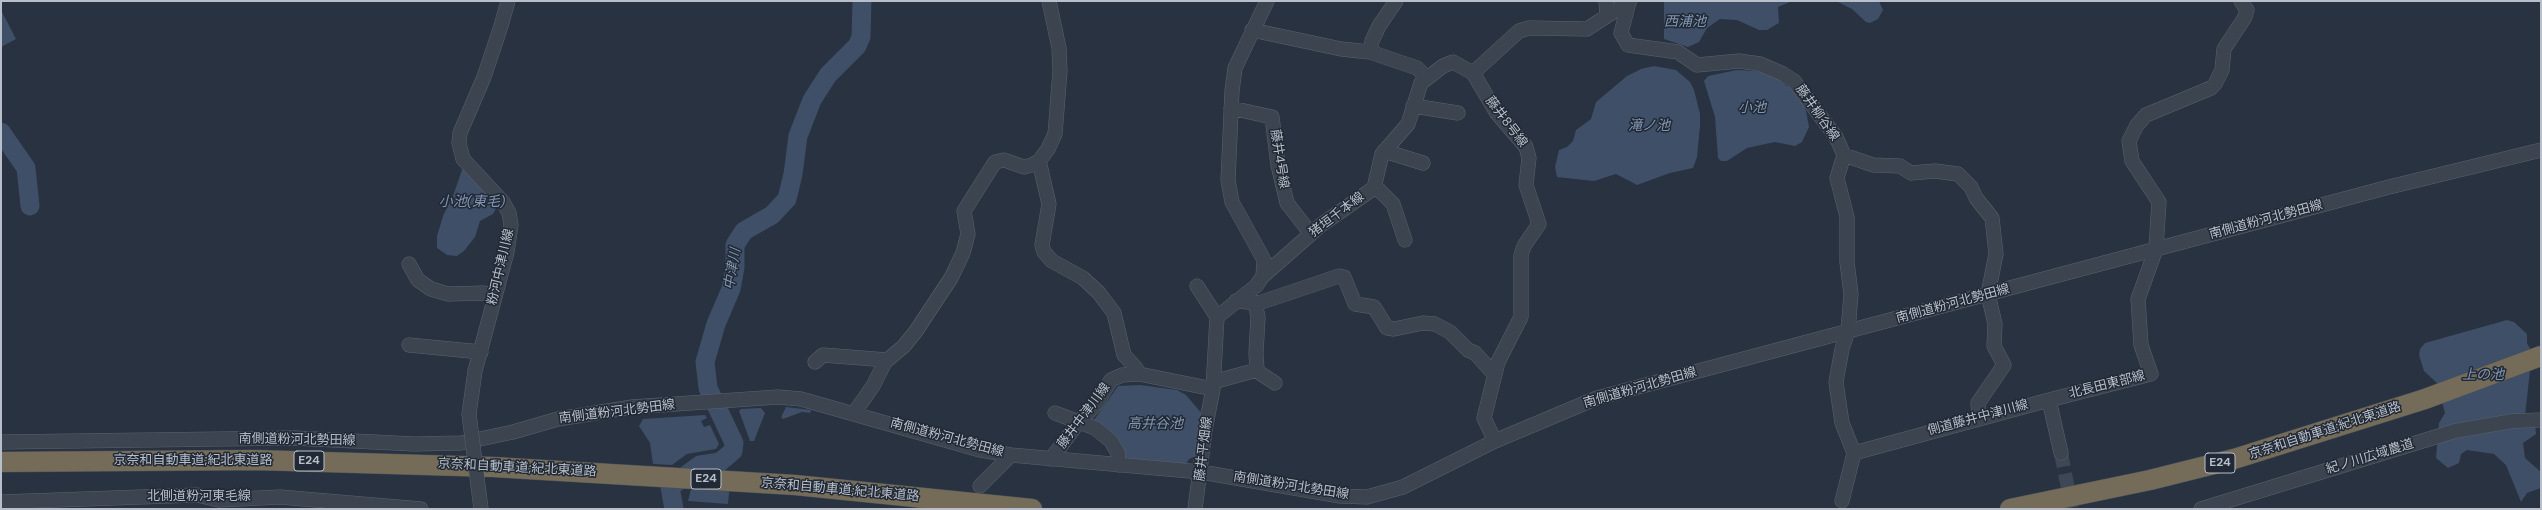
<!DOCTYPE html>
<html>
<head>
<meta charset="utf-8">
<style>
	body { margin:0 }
	#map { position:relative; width:2542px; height:510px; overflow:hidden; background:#283240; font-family:"DM Sans",sans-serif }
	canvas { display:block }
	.frame { position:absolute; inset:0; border:2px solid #b8bfca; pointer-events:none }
</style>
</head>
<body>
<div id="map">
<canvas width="2542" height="510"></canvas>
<div class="frame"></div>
</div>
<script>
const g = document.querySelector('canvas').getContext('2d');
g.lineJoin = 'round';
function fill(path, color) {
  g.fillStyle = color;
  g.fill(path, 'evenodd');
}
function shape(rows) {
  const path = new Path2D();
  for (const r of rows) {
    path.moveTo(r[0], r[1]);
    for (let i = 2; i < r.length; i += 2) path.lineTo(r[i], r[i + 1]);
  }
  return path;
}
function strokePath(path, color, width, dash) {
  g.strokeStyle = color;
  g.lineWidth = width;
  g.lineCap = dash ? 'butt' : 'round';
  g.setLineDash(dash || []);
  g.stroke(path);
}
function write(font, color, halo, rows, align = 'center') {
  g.font = font + ' "DM Sans","Noto Sans JP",sans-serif';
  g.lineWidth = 3;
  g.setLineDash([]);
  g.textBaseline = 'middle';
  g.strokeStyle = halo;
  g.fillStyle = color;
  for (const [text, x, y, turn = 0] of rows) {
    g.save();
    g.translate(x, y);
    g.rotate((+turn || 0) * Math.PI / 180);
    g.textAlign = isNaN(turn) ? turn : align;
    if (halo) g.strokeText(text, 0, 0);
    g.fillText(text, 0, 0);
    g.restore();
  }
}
fill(shape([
	[1664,1,1792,1,1778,7,1779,23,1767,30,1759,30,1737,20,1720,19,1707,28,1699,42,1688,47,1664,39],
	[1836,1,1879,1,1883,10,1878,19,1870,23,1866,22,1852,9],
	[1,10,16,39,1,47],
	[1654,66,1676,70,1690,82,1694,90,1700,114,1700,126,1697,157,1693,168,1670,173,1637,185,1616,174,1594,181,1557,177,1555,167,1559,150,1567,147,1573,141,1576,130,1591,119,1596,102,1627,76,1641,69],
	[1737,70,1769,72,1787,86,1796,90,1806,111,1809,127,1802,142,1795,146,1775,142,1747,148,1727,161,1721,161,1718,158,1715,117,1704,81,1708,76],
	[464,168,498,204,493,214,480,221,475,237,464,251,457,256,447,255,437,248,437,236,443,216,453,196,462,170],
	[2507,320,2514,322,2527,334,2527,343,2532,352,2525,416,2535,425,2536,434,2523,443,2525,458,2541,472,2541,488,2527,493,2521,502,2506,465,2494,454,2467,450,2461,454,2459,463,2448,468,2436,458,2439,423,2445,413,2437,383,2424,371,2419,355,2420,349,2425,343],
	[1140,385,1177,390,1186,395,1203,415,1197,456,1189,459,1185,466,1122,460,1092,423,1118,386],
	[786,407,811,410,810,413,802,412,783,419,781,417],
	[761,408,765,413,754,441,750,441,739,411,741,409],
	[705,415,707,418,701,421,704,427,710,425,719,444,716,449,687,454,672,465,653,464,650,443,639,426,643,419],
	[731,471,728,504,688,501,691,489]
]), '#3f4f68');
strokePath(shape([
	[1,132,26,168,30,206],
	[674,509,670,487,700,465,720,462,733,451,734,443,708,388,705,362,716,324,731,289,735,267,735,245,744,231,772,215,787,199,793,174,798,136,812,100,828,75,857,46,861,37,862,1]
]), '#3f4f68', 19);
strokePath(shape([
	[2061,453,2072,509]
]), '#3e4755', 14, [14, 7]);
const minor = shape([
	[1396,1,1379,26,1372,41,1370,52,1417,68,1427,78],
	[1606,1,1607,16],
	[1629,2,1621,33,1628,45,1678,52,1697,65,1739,61,1760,64,1783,74,1794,81,1836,137,1844,155,1837,178,1847,217,1847,262,1851,294,1848,331,1842,349,1836,382,1842,423,1854,453,1842,501],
	[1252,30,1341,49,1370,52],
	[1473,73,1496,112,1526,147,1529,158,1526,185,1539,224,1524,246,1521,255,1521,317,1498,362,1484,418,1495,441],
	[1413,106,1458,113],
	[1231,108,1272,117,1278,165,1287,203,1311,234],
	[1384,151,1423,163],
	[1844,155,1873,165,1900,166,1911,173,1935,171,1958,174,1971,187,1976,198,1992,218,1996,254,1988,294,1995,324,1994,346,2004,365,1978,403,1979,418],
	[1039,161,1049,204,1042,245,1044,252,1052,261,1083,278,1099,293,1114,313,1124,355,1136,368,1139,374],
	[1375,186,1393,204,1405,240],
	[409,264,418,280,431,289,448,294,484,293,495,296],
	[1263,276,1321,225,1374,188,1382,154,1408,124,1421,83,1443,66,1453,62,1473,73,1519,31,1529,28,1587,29,1630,1],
	[1197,286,1217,317],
	[1236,301,1259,303,1339,276,1344,277,1355,304,1374,307,1387,328,1394,329,1423,323,1435,324,1450,332,1468,350,1475,353,1495,375],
	[409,345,481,352],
	[815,362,823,355,887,360],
	[1255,370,1275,383],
	[1213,382,1257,370,1256,353,1258,317,1255,303],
	[2049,400,2151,374,2141,345,2138,299,2156,249,2159,202,2132,161,2129,141,2137,125,2146,115,2211,88,2215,84,2222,70,2224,49,2245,17,2247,10,2241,1],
	[854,413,873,386,885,362,904,346,916,331,951,278,963,253,968,234,964,211,995,162,1004,160,1024,167,1032,165,1039,161,1048,149,1055,134,1060,71,1059,48,1049,1],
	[1055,413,1095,428,1111,441,1118,453,1118,465],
	[469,414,475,371,507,252,511,225,509,213,503,202,463,159,459,143,460,133,484,77,501,26,508,1],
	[1,442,294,438,414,444,461,443,513,432,558,419,632,407,778,397,801,399,980,450,1011,455,1201,472,1340,496,1367,497,1403,487,1495,441,1597,398,2389,187,2541,150],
	[1854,453,2049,400,2061,453],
	[1051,459,1078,423,1096,404,1111,380,1122,375,1139,374,1213,389],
	[980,486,1011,455],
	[1,502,197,495,219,500,280,497,421,509],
	[1195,509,1205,430,1213,389,1217,317,1256,286,1263,276,1264,260,1232,202,1228,180,1232,91,1235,68,1267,1],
	[2201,509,2455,431,2513,421,2541,420]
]);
const highway = shape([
	[1,462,255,460,493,467,795,485,1032,509],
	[2010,509,2150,480,2234,459,2425,399,2541,356]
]);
strokePath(minor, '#5a626d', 15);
strokePath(highway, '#464f5a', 21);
strokePath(minor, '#3c4450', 14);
strokePath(highway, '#756b59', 20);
const minorBridge = shape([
	[469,414,481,509]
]);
strokePath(minorBridge, '#5a626d', 15, []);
strokePath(minorBridge, '#3c4450', 14);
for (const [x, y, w] of [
	[309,461,30],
	[2220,463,30],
	[706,479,30]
]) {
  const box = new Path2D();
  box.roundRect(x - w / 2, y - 10, w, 20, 3);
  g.fillStyle = '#202935';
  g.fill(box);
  strokePath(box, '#b8bfca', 1);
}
write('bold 12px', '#b8bfca', null, [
	["E24",309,461],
	["E24",2220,463],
	["E24",706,479]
]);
write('13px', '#b8bfca', '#202935', [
	["藤井柳谷線",1817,113,55],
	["藤井8号線",1506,122,53],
	["藤井4号線",1279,159,81],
	["猪垣千本線",1337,215,-37],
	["南側道粉河北勢田線",2266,220,-15],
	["粉河中津川線",501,267,-77],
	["南側道粉河北勢田線",1953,304,-15],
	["北長田東部線",2107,385,-14],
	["南側道粉河北勢田線",1640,388,-16],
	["南側道粉河北勢田線",617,412,-7],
	["藤井中津川線",1084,416,-53],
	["側道藤井中津川線",1978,418,-15],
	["京奈和自動車道;紀北東道路",2325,431,-18],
	["南側道粉河北勢田線",947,438,15],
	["南側道粉河北勢田線",297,440,1],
	["藤井平畑線",1204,449,-83],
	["紀ノ川広域農道",2370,457,-17],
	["京奈和自動車道;紀北東道路",193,461],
	["京奈和自動車道;紀北東道路",517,468,3],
	["南側道粉河北勢田線",1291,486,9],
	["京奈和自動車道;紀北東道路",840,490,5],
	["北側道粉河東毛線",199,497]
]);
write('italic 14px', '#8295b0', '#202935', [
	["西浦池",1685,22],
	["小池",1752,108],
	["滝ノ池",1649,126],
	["小池(東毛)",472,202],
	["中津川",733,269,-81],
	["上の池",2483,375],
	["高井谷池",1155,424]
]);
</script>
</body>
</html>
